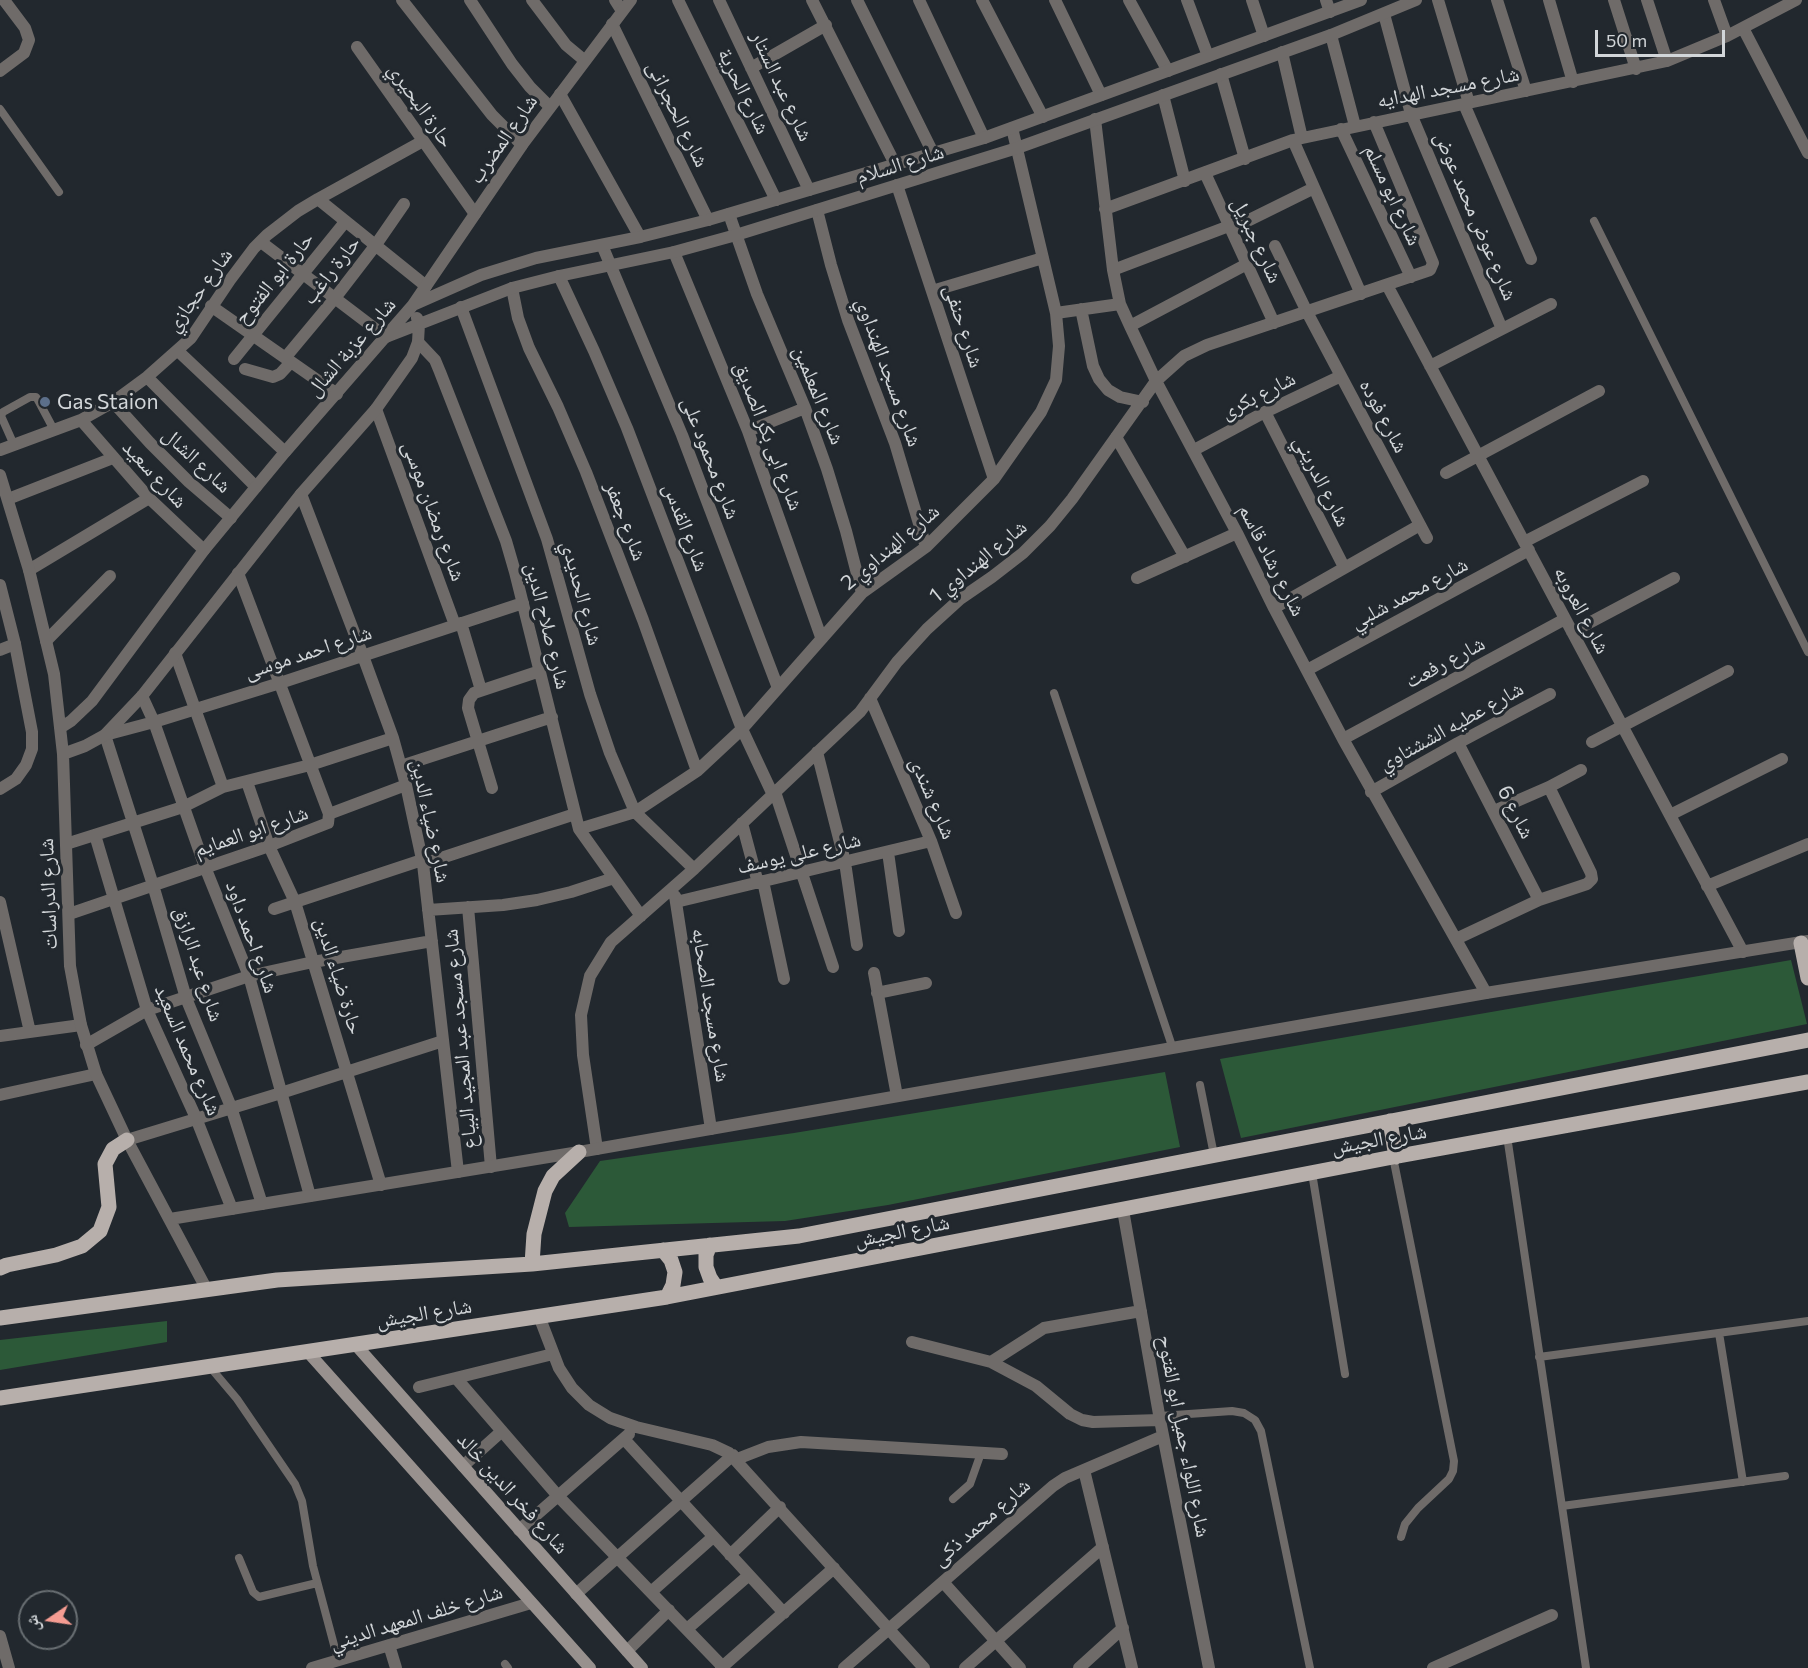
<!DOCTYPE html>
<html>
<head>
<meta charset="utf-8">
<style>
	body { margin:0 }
	#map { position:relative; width:1808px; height:1668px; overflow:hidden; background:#22282e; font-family:Commissioner,"Noto Naskh Arabic",sans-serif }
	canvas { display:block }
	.north { position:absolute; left:18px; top:1590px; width:60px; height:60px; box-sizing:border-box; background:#22282e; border:2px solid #686e72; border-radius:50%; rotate:257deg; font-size:16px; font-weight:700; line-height:24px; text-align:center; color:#d2d6d9 }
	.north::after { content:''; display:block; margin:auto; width:21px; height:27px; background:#f59c92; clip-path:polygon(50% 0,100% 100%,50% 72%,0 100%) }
	.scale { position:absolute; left:1595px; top:30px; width:130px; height:27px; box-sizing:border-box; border:3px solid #d2d6d9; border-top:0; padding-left:8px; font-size:18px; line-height:21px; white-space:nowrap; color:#d2d6d9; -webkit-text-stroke:4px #22282e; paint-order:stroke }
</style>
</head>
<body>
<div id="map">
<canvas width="1808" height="1668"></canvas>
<div class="north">ش</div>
<div class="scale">50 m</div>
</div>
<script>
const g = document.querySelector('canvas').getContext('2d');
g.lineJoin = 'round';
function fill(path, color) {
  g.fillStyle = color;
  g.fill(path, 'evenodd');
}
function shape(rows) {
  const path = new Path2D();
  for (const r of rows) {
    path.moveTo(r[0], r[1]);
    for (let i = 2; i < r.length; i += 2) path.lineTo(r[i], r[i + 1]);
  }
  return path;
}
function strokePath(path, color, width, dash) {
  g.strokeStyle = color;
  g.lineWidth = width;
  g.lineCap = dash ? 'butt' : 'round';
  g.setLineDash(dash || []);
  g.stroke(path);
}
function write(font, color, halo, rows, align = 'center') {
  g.font = font + ' Commissioner,"Noto Naskh Arabic",sans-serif';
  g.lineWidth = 6;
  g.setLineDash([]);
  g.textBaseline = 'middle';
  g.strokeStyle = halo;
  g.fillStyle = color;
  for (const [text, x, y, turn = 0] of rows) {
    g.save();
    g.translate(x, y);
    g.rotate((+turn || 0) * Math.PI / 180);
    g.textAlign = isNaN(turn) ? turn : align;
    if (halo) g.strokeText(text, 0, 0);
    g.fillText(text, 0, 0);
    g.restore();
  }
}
fill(shape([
	[1791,960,1807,1024,1241,1138,1220,1059],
	[1165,1072,1180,1147,888,1205,785,1221,569,1227,565,1213,600,1161,794,1133],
	[167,1321,167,1342,0,1370,0,1340]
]), '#2c5938');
strokePath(shape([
	[0,109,59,192],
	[1594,221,1808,652],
	[14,445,1,416,3,412,30,397,36,397,38,400,54,430],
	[1054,693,1173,1049],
	[1200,1085,1214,1155],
	[1507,1136,1586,1668],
	[1393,1157,1454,1461,1453,1471,1449,1479,1418,1508,1405,1524,1401,1537],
	[1312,1173,1345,1374],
	[1719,1333,1743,1482],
	[1539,1357,1808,1321],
	[210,1367,237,1399,295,1484,302,1501,313,1566,338,1660],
	[1160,1416,1232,1411,1244,1413,1255,1420,1261,1431,1310,1668],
	[953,1499,970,1484,981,1453],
	[1562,1506,1785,1476],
	[239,1558,253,1592,259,1597,317,1583],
	[505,1664,508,1668]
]), '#6f6b69', 8);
strokePath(shape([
	[402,0,492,115,522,145],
	[470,0,512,64,530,87,550,107],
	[532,0,566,45,584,60],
	[615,0,622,11],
	[678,0,776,200],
	[719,0,809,190],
	[812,0,895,164],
	[857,0,933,153],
	[919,0,984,138],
	[982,0,1043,117],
	[1055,0,1101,95],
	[1129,0,1168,71],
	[1187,0,1208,56],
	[1252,0,1264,36],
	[1326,0,1330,12],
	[1438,0,1469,103],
	[1497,0,1526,91],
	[1549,0,1573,82],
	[1614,0,1636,69],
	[1647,0,1667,61],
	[1714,0,1727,36],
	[1384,14,1411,114,1502,329],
	[612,24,708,220],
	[1743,28,1808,153],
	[1331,35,1355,126],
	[357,47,475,214],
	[1282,52,1302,138],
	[751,68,826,25],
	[0,71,24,53,29,40,25,28,4,0],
	[1221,74,1245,159],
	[560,94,640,237],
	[1163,95,1185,181],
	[1464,104,1531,259],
	[1095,119,1113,270,1120,304,1130,326,1156,381,1237,533,1274,608,1343,739,1486,993],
	[1341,129,1411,277],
	[1293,140,1361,294],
	[1205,173,1274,323],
	[897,185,994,479],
	[318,199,426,286],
	[1105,209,1293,140,1667,61,1727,36,1796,0],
	[817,210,831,265,848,320,895,443,926,547],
	[729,214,757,294,805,408,827,469,846,531,862,593],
	[1231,229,1314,188],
	[261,242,386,337],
	[602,245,682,435,778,688],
	[1275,246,1307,312,1427,538],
	[674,252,748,431,821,637],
	[1113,270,1229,226],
	[559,276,594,351,627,428,742,729,773,795],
	[1387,285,1743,952],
	[512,288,518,318,529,348,558,407,586,472,643,620,697,771],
	[932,291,1043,258],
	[211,306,337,394],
	[461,307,547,539,590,694,610,753,635,812,694,869],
	[1081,309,1093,366,1099,379,1108,390,1120,397,1143,402],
	[1056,313,1120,304],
	[1130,326,1247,264],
	[418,342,435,360,440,372,506,541,515,572,579,829,641,916],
	[178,351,285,452],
	[285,358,335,298,375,246,404,204],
	[234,359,345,222],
	[1430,366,1551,304],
	[245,369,273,377,280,374,291,362],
	[147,377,256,487],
	[113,402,150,443,189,482,231,518],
	[376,409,455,625],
	[1265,412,1344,567],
	[81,420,149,498,204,550],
	[748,431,805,408],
	[1116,437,1185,557],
	[0,450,81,420,113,402,147,377,191,338,230,280,254,248,267,235,298,211,318,199,423,141],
	[1194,450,1265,412,1341,376],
	[1446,473,1599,391],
	[301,494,363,656,393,738,406,785,423,864,458,1172],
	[8,499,113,458],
	[1524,542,1643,481],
	[29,570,149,498],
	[1137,578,1237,533],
	[1274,608,1420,525],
	[461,623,481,690],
	[1572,632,1674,578],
	[46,641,110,576],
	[0,650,15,644],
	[175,653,223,787],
	[1307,670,1529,550],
	[142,696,154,722,205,867,249,976,310,1196],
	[870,698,931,841,956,913],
	[1343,739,1565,619],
	[1592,742,1728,671],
	[1458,743,1539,900],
	[817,752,845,862,857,945],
	[401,766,552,717],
	[247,782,269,846,295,902,381,1185],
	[492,788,468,708,469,700,474,693,540,671],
	[775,792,833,967],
	[1371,792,1458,743,1550,694],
	[1494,811,1549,787,1581,770],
	[329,814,406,785],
	[1670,815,1782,759],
	[742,823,758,883],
	[579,829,635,812,697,771,742,729,862,593,926,547,994,479,1041,412,1056,380,1059,346,1056,313,1012,128],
	[95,835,147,1010,196,1118,232,1209],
	[66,844,183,807,223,787,310,765,393,738],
	[888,852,899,931],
	[423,864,575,814],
	[763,881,784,979],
	[1707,886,1808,844],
	[675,896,711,1129],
	[0,902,30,1032],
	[676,902,931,841],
	[468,907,491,1167],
	[274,909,422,860],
	[428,910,503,905,537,900,571,892,614,878],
	[69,914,269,846,328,823,329,814,238,573],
	[1456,939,1539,900,1587,884,1592,879,1591,873,1549,787],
	[874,973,897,1096],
	[877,993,926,983],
	[0,1036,81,1025],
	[86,1045,147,1010,249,976,313,962,432,941],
	[0,1095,96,1074],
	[127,1140,281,1093,443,1041],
	[597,1149,583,1055,581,1015,590,976,611,942,694,869,860,712,897,662,927,629,960,599,992,577,1023,553,1050,526,1072,499,1156,381,1184,356,1207,345,1430,270,1433,263,1374,122],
	[262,1204,231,1107,186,998,153,885,105,735,154,722,280,683,523,603],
	[1123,1210,1160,1420,1209,1668],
	[539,1316,559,1368,572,1388,589,1405,610,1418,636,1427,712,1445,729,1453,924,1668],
	[912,1342,991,1362,1044,1328,1141,1311],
	[991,1362,1036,1386,1070,1414,1082,1420,1093,1422,1160,1420],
	[456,1378,558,1496,723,1667],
	[419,1387,553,1354],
	[624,1439,784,1613],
	[737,1459,768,1447,801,1442,1002,1454],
	[463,1466,502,1431],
	[1084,1470,1132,1668],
	[519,1530,629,1434],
	[730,1555,780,1507],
	[943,1582,1020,1668],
	[651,1592,713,1537],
	[576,1594,733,1455],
	[687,1629,749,1575],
	[0,1636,9,1668],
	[389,1645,396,1668],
	[627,1651,669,1610],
	[312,1668,531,1603],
	[721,1668,834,1568],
	[844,1668,1053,1486,1065,1478,1163,1436],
	[965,1668,1103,1547],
	[1079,1668,1123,1628],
	[1433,1668,1552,1615]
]), '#6f6b69', 12);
strokePath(shape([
	[413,305,481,275,536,258,640,237,708,220,984,138,1361,0],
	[386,337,512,288,559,276,674,252,736,235,1017,148,1331,35,1416,0],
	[0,475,29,570,54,674,63,754,70,966,81,1025,96,1074,127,1140,207,1290],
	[0,585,15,644,32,732,32,749,26,765,16,779,0,789],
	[60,728,71,721,92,701,204,550,285,452,413,305,522,145,631,0],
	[63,754,85,746,105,735,142,696,301,494,376,409,412,358,418,342,419,324,417,318],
	[170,1219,579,1152,1486,993,1808,941]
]), '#6f6b69', 12);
strokePath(shape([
	[355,1344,642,1668],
	[307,1351,590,1668]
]), '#98918e', 12);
strokePath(shape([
	[1801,943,1808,978],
	[1390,1121,1396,1157],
	[710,1245,706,1255,706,1267,710,1278,716,1287],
	[663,1250,671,1260,675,1272,673,1285,667,1297],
	[532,1264,534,1234,545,1191,553,1176,579,1152],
	[0,1268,7,1265,56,1255,82,1246,100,1231,109,1207,105,1164,113,1149,127,1140],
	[0,1318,277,1280,532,1264,799,1236,1808,1040],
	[0,1398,667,1297,1393,1157,1808,1082]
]), '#b7afab', 15);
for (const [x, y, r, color] of [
	[45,402,6,"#5c6f8a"]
]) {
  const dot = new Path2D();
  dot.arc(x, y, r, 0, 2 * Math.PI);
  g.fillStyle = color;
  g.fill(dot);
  strokePath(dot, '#22282e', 2);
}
write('21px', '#d2d6d9', '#22282e', [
	["شارع عبد الستار",782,86,65],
	["شارع مسجد الهدايه",1448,87,-11],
	["شارع الحرية",744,91,64],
	["حارة البحيري",421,105,55],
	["شارع الحجرانى",678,114,64],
	["شارع المضرب",503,139,-55],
	["شارع السلام",900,164,-17],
	["شارع ابو مسلم",1393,195,65],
	["شارع عوض محمد عوض",1476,216,67],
	["شارع جبريل",1257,240,65],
	["حارة راغب",331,270,-52],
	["حارة ابو الفتوح",274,278,-51],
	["شارع حجازي",199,290,-54],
	["شارع حنفى",964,326,72],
	["شارع عزبة الشال",351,347,-49],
	["شارع مسجد الهنداوي",889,372,70],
	["شارع المعلمين",819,395,68],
	["شارع بكرى",1258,395,-27],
	["شارع فوده",1384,416,62],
	["شارع ابى بكر الصديق",769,436,69],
	["شارع محمود على",711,458,69],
	["شارع الشال",197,460,43],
	["شارع سعيد",155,474,47],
	["شارع الدريني",1322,481,63],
	["شارع رمضان موسى",434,511,70],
	["شارع جعفر",626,521,69],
	["شارع القدس",686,527,69],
	["شارع الهنداوي 2",890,547,-40],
	["شارع رشاد قاسم",1272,560,63],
	["شارع الهنداوي 1",978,561,-39],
	["شارع الحديدي",582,593,75],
	["شارع محمد شلبي",1409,593,-28],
	["شارع العروبه",1582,610,62],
	["شارع صلاح الدين",548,626,76],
	["شارع احمد موسى",308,652,-18],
	["شارع رفعت",1445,662,-28],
	["شارع عطيه الششتاوي",1451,726,-29],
	["شارع شندى",933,798,67],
	["شارع 6",1516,812,63],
	["شارع ضياء الدين",431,821,78],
	["شارع ابو العمايم",251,831,-19],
	["شارع على يوسف",799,853,-13],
	["شارع الدراسات",48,894,-92],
	["شارع احمد داود",252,937,70],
	["شارع عبد الرازق",199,964,72],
	["حارة ضياء الدين",339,976,73],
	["شارع مسجد الصحابه",711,1005,81],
	["شارع مسجد عبد المجيد البياع",460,1039,-95],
	["شارع محمد السعيد",188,1050,67],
	["شارع الجيش",1379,1139,-10],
	["شارع الجيش",902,1231,-11],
	["شارع الجيش",424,1313,-9],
	["شارع اللواء جميل ابو الفتوح",1184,1436,79],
	["شارع فخر الدين خالد",513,1493,48],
	["شارع محمد ذكى",981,1522,-41],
	["شارع خلف المعهد الديني",416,1617,-17]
]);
write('21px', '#d2d6d9', '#22282e', [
	["Gas Staion",57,402]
], 'left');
</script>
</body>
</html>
